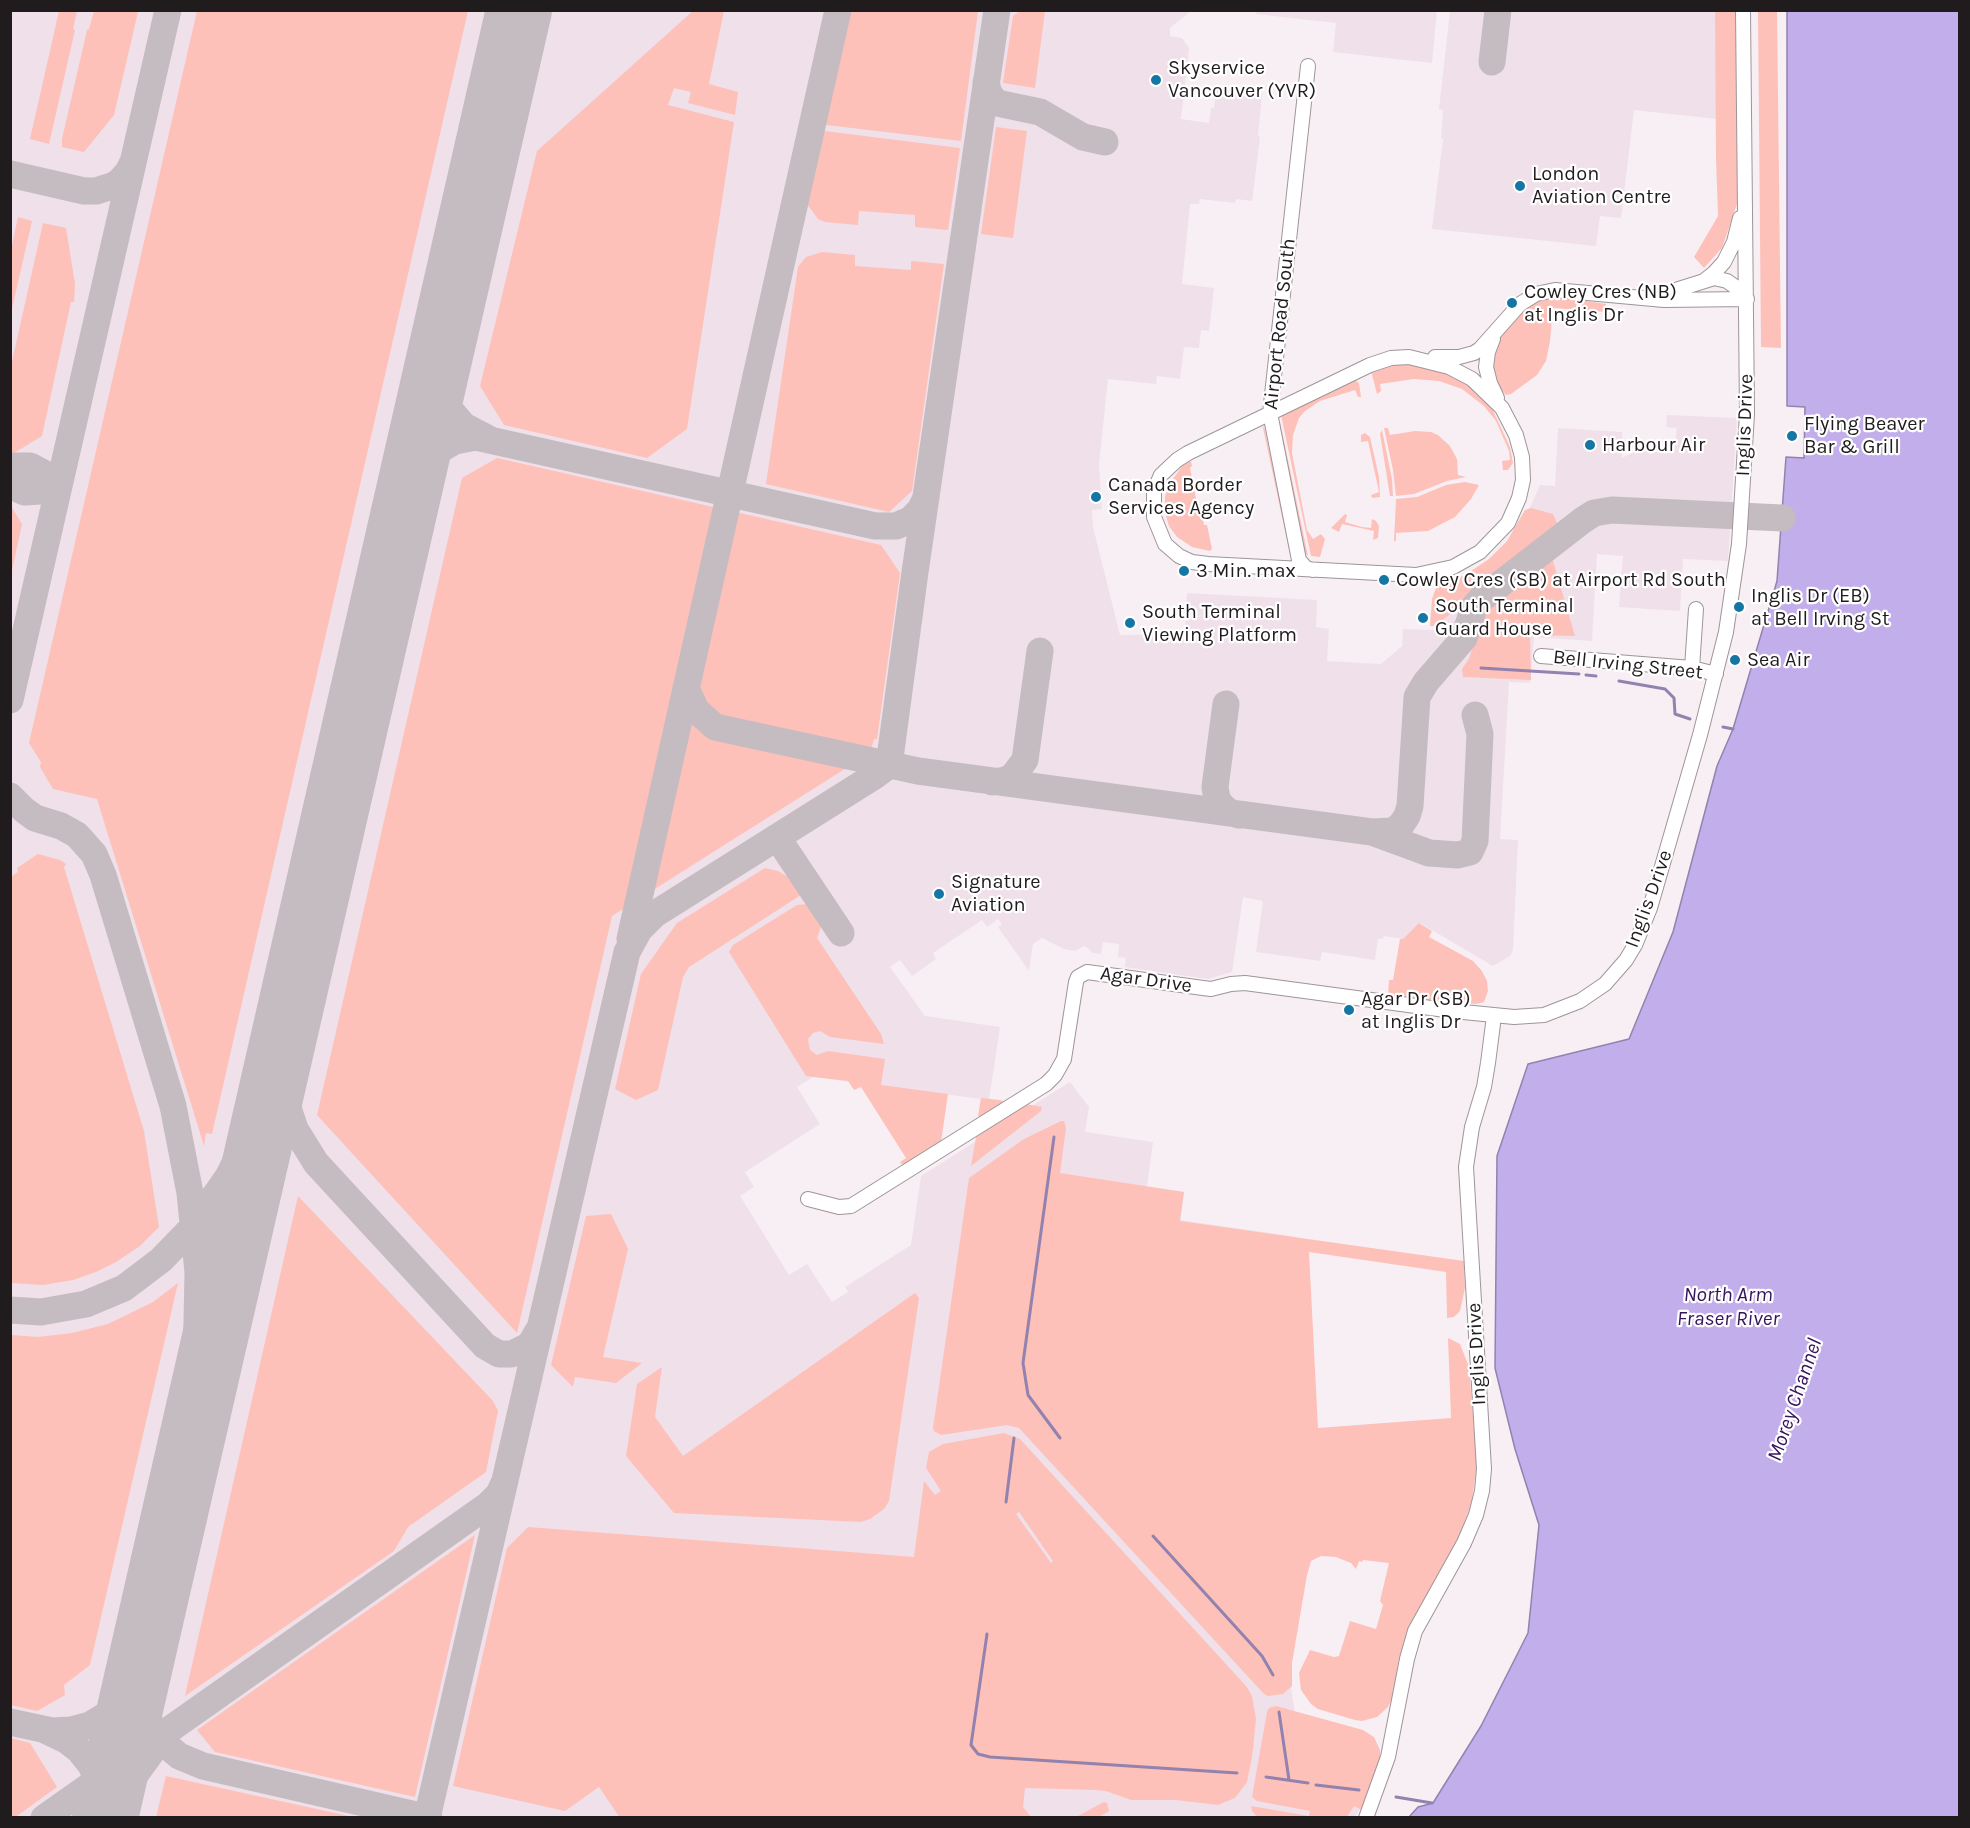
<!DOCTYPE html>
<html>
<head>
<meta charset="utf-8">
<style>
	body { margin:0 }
	#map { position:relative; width:1970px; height:1828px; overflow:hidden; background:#f8eff4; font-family:Karla,sans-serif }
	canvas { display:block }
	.frame { position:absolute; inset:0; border:12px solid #201c1e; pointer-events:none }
</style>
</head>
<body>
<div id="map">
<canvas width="1970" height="1828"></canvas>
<div class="frame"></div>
</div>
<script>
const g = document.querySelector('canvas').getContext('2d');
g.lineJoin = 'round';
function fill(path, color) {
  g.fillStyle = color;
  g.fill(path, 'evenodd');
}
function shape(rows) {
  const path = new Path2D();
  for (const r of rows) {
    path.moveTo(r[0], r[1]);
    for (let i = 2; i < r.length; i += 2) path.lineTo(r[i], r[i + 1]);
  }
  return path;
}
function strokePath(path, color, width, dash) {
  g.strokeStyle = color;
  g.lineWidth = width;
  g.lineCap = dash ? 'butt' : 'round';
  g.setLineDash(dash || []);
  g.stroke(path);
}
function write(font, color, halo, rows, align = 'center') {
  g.font = font + ' Karla,sans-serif';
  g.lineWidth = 4.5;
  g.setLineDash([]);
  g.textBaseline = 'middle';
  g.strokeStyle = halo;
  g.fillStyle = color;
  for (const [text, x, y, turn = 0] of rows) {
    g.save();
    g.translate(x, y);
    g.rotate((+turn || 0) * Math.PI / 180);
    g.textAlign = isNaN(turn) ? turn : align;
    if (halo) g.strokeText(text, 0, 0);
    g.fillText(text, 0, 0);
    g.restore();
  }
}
fill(shape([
	[10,11,1191,11,1170,28,1170,36,1182,38,1189,48,1181,119,1209,123,1211,108,1214,108,1216,90,1262,94,1258,136,1260,137,1252,201,1236,199,1235,203,1200,199,1199,204,1190,204,1182,284,1214,288,1209,331,1201,330,1199,348,1184,347,1180,379,1157,376,1156,384,1108,379,1099,464,1102,509,1092,510,1093,527,1120,635,1185,634,1187,593,1317,600,1316,627,1329,629,1327,661,1381,664,1402,646,1403,629,1435,630,1438,592,1489,563,1523,523,1540,485,1555,486,1558,428,1622,432,1622,458,1636,451,1674,452,1677,428,1666,427,1667,415,1737,418,1728,561,1683,559,1680,611,1619,607,1623,556,1597,554,1592,641,1534,637,1530,683,1509,682,1500,839,1518,840,1513,950,1510,956,1493,966,1420,923,1403,939,1384,936,1383,939,1378,939,1375,960,1322,952,1320,961,1256,952,1263,901,1243,897,1232,972,1208,979,1125,967,1126,958,1118,957,1119,944,1103,942,1101,954,1093,953,1085,946,1075,951,1064,949,1042,938,1033,944,1029,971,998,927,1002,924,998,919,987,927,982,920,933,953,936,959,912,976,900,960,890,967,925,1016,1000,1027,989,1100,813,1077,797,1087,820,1124,745,1172,754,1187,740,1196,789,1275,807,1264,832,1302,848,1292,845,1287,911,1245,921,1176,1070,1082,1089,1107,1085,1132,1153,1142,1147,1187,1184,1192,1180,1220,1297,1237,1289,1675,1295,1713,1350,1727,1361,1808,1355,1817,11,1817],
	[1256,11,1437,11,1432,63,1333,52,1336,23,1256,14],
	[1450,11,1718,11,1717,119,1634,110,1621,218,1600,216,1596,246,1432,229,1443,139,1441,138,1443,110,1439,109]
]), '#f0e0e9');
fill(shape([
	[694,10,724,11,709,84,738,92,735,115,688,103,691,92,674,88,668,105,734,122,687,429,647,458,504,425,480,386,537,151],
	[59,11,77,11,73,29,75,30,49,144,30,139],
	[94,11,137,10,138,12,114,115,84,152,62,147,62,139,87,30,89,29],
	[197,11,468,11,212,1134,206,1133,204,1146,97,799,53,789,40,767,41,762,29,743],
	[835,11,978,11,961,141,818,124],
	[1020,11,1045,11,1035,88,1003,83,1013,16],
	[1715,11,1737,11,1738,201,1722,248,1704,268,1694,257,1718,216,1716,158],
	[1758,11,1777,11,1781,348,1761,347],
	[996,127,1027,131,1013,238,981,234],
	[817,130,960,148,948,230,915,227,915,215,859,211,858,225,825,222,818,219,807,204],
	[18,217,32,221,11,313,11,250],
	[43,223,66,228,75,284,74,302,71,302,42,436,14,453,10,453,11,366],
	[822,252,855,255,855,266,911,270,911,261,944,264,912,491,889,512,766,484,798,267,806,257],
	[1552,296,1606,304,1605,312,1553,308,1550,341,1546,361,1537,375,1511,394,1506,395,1496,384,1491,373,1494,345,1515,316,1532,302],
	[1402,362,1419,363,1461,378,1490,404,1510,447,1513,463,1508,470,1503,470,1502,461,1510,460,1509,451,1496,421,1484,406,1462,389,1439,381,1414,379,1380,384,1381,391,1377,394,1371,371,1376,368],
	[1355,380,1359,383,1361,397,1358,397,1355,390,1320,401,1305,411,1299,418,1293,435,1292,453,1307,530,1313,539,1321,534,1325,539,1320,557,1311,556,1281,415],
	[1278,417,1280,422,1308,556,1304,552],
	[1264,426,1291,551,1290,554,1263,428],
	[1384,428,1388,428,1390,435,1415,431,1431,432,1438,435,1450,446,1457,459,1458,475,1466,477,1447,481,1414,494,1396,496,1393,470],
	[1382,430,1392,479,1393,496,1390,496,1380,434],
	[1365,433,1370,437,1379,477,1380,497,1372,498,1371,495,1379,492,1368,441,1361,442,1361,435],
	[497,458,881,545,900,573,877,739,874,739,870,753,612,916,517,1333,317,1115,462,478],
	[1191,461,1192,466,1190,468,1197,504,1200,504,1204,525,1207,525,1212,549,1210,551,1192,547,1177,537,1169,526,1165,513,1165,496,1170,483,1183,465],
	[1465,482,1479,485,1471,499,1455,517,1428,531,1396,533,1396,541,1394,541,1396,499,1417,497,1446,485],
	[11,506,22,524,11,575],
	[1531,508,1553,514,1558,525,1554,533,1435,626,1430,626,1432,599,1437,585,1465,575,1489,559,1507,541,1525,510],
	[1345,514,1347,515,1345,522,1362,527,1371,528,1372,519,1376,521,1379,526,1378,538,1373,540,1374,531,1342,524,1339,532,1331,528],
	[1551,554,1575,636,1530,635,1531,680,1463,677,1462,669,1469,659,1473,646,1480,605],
	[38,854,60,860,66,864,64,867,144,1131,159,1227,140,1246,116,1262,96,1272,73,1280,43,1285,10,1283,11,880,12,876,18,872,17,868],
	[765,868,778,871,788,877,801,895,689,967,683,977,658,1090,636,1100,615,1089,641,974,677,923],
	[808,904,822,924,817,938,881,1034,884,1044,830,1037,820,1031,813,1033,808,1039,810,1050,817,1055,828,1051,885,1059,881,1085,948,1094,941,1142,908,1164,901,1164,900,1162,906,1158,861,1087,854,1090,848,1081,806,1076,729,952,733,945,797,905],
	[1419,923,1432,931,1429,937,1473,961,1482,971,1487,981,1488,991,1484,1002,1476,1004,1441,1001,1439,1003,1388,995,1389,980,1393,980,1400,939,1403,939],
	[981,1098,1000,1100,1006,1102,983,1117,978,1116],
	[1026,1104,1042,1107,1041,1111,971,1166,976,1137],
	[1061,1121,1064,1121,1066,1128,1060,1173,1184,1192,1180,1221,1464,1261,1465,1288,1460,1311,1454,1317,1447,1318,1446,1272,1309,1252,1318,1428,1451,1418,1448,1338,1460,1344,1469,1367,1477,1465,1471,1505,1454,1548,1411,1624,1399,1658,1392,1699,1388,1707,1377,1717,1362,1721,1355,1720,1318,1709,1311,1704,1301,1690,1299,1673,1310,1650,1334,1657,1339,1656,1350,1621,1376,1629,1383,1605,1380,1601,1389,1563,1363,1560,1362,1562,1359,1561,1356,1569,1351,1563,1336,1557,1321,1556,1311,1561,1307,1575,1292,1663,1292,1686,1283,1694,1268,1696,1264,1694,1019,1428,1007,1425,941,1435,934,1431,933,1428,969,1178,1024,1139],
	[298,1196,493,1401,498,1411,486,1472,408,1527,394,1551,185,1696],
	[611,1214,628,1249,603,1357,642,1363,616,1383,575,1377,573,1387,551,1365,586,1216],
	[178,1283,90,1665,64,1685,65,1695,37,1711,11,1705,11,1335,38,1337,72,1333,108,1324,153,1302],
	[915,1293,919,1298,889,1501,884,1509,870,1519,861,1522,674,1513,626,1456,637,1384,662,1367,655,1417,683,1456],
	[1004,1433,1020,1439,1246,1686,1252,1696,1256,1719,1252,1757,1247,1782,1235,1798,1218,1805,1176,1800,1131,1800,1106,1791,1096,1790,1025,1788,1023,1807,1031,1817,620,1818,599,1787,565,1811,453,1786,507,1548,528,1527,914,1557,924,1481,935,1495,941,1491,926,1468,929,1452,943,1444],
	[1019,1512,1053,1561,1051,1563,1016,1514],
	[475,1535,415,1797,215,1752,197,1730],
	[1276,1706,1363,1730,1374,1737,1380,1750,1380,1761,1362,1810,1354,1806,1347,1817,1258,1818,1252,1811,1251,1806,1309,1816,1310,1811,1257,1801,1252,1797,1267,1712,1269,1708],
	[11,1738,30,1743,57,1787,14,1818,10,1817],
	[166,1776,353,1817,156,1817],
	[1104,1802,1107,1803,1109,1811,1099,1817,1076,1817]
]), '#fdc1ba');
const water = shape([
	[1787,11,1959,11,1959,1817,1409,1817,1418,1807,1433,1803,1481,1726,1528,1633,1539,1525,1515,1449,1495,1368,1497,1156,1528,1064,1629,1039,1673,932,1717,766,1733,729,1777,581,1786,457,1804,458,1805,407,1787,406,1787,11]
]);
fill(water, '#c3aeec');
strokePath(water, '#9282ae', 1.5);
strokePath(shape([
	[1481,668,1579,674],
	[1586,675,1596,676],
	[1619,681,1665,689,1674,698,1675,714,1690,719],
	[1723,727,1733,729],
	[1054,1137,1023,1363,1028,1395,1060,1438],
	[1006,1502,1014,1438],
	[1153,1536,1262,1656,1273,1675],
	[987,1634,971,1745,978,1754,990,1757,1237,1773],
	[1279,1712,1289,1780],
	[1266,1777,1308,1783],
	[1316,1785,1359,1790],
	[1396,1797,1432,1803]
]), '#9282ae', 3);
strokePath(shape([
	[1492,62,1498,10],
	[986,82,989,94,997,103,1040,112,1083,137,1105,142],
	[10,174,84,191,96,191,112,186,119,182,128,172,133,162],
	[444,340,440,373,444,399,451,411,464,426,489,439],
	[10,466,30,466,45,474,53,486,55,503],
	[10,485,24,492,40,491,54,483,62,472],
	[405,510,417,475,432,454,455,441,476,437,875,526,896,526,910,520,920,510,926,498],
	[686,688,696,710,715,727,918,771,1372,832,1429,853,1458,855,1470,852,1475,841,1480,734,1475,715],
	[10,700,168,10],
	[1226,704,1215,787,1217,799,1222,806,1229,812,1239,815],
	[992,782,1006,780,1013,776,1025,760,1040,651],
	[10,796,24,810,35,818,61,826,77,835,94,854,103,875,173,1106,190,1193,198,1272,196,1372,184,1474],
	[1372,832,1393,831,1401,825,1407,816,1410,806,1417,697,1426,682,1464,638,1474,607,1481,599,1583,520,1594,513,1612,510,1782,518],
	[777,837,841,933],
	[630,939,838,10],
	[287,1026,283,1076,287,1105,295,1129,316,1163,485,1346,499,1354,512,1354,530,1345,538,1331],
	[10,1310,41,1312,86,1304,124,1288,161,1260,192,1228,228,1177,259,1115,276,1062],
	[144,1648,140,1687,146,1716,159,1739,179,1756,203,1766,429,1818],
	[10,1722,52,1731,71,1730,90,1725,108,1714,121,1701,128,1691,138,1666],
	[45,1730,66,1740,79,1750,91,1765,101,1788],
	[95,1775,110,1755,117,1741,123,1726,132,1690],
	[44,1818,488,1505,499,1494,503,1485],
	[112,1818,129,1783,153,1750],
	[427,1818,627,952,639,930,655,914,876,775,884,769,890,758,915,572,997,10]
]), '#c4bcc0', 27);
strokePath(shape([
	[105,1818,519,10]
]), '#c4bcc0', 66);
const minor = shape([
	[1308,66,1270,413,1299,560,1306,568,1313,570],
	[1705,280,1714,273,1724,262,1734,242,1740,218],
	[1663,294,1714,278,1727,281,1734,286,1747,299],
	[1493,339,1488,352,1486,367,1490,383,1497,398],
	[1409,357,1449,367,1472,379,1502,408,1516,435,1522,457,1523,480,1519,498,1508,523,1480,552,1453,567,1416,575,1208,564,1192,562,1179,556,1165,544,1154,517,1154,491,1161,475,1177,460,1188,453,1370,365,1391,358,1409,357],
	[1435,357,1459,357,1474,353,1480,349,1520,304,1536,294,1555,290,1664,300,1747,299],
	[1541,656,1692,668,1716,674],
	[1692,668,1696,609],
	[808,1199,839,1207,851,1206,1046,1084,1055,1075,1064,1059,1076,982,1078,977,1087,972,1203,988,1211,989,1231,984,1245,983,1453,1011,1514,1017,1544,1015,1580,1001,1605,984,1626,960,1635,945,1650,908,1700,735,1726,632,1739,544,1747,414,1743,10],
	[1366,1818,1388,1757,1407,1659,1415,1631,1464,1543,1476,1515,1482,1491,1484,1469,1466,1167,1472,1127,1484,1087,1488,1063,1494,1016]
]);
strokePath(minor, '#9d9599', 16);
strokePath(minor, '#fff', 14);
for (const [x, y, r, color] of [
	[1156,80,6,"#1576a3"],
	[1520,186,6,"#1576a3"],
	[1512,303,6,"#1576a3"],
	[1792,436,6,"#1576a3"],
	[1590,445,6,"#1576a3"],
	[1096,497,6,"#1576a3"],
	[1184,571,6,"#1576a3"],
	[1384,580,6,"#1576a3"],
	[1739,607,6,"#1576a3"],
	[1423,618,6,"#1576a3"],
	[1130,623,6,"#1576a3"],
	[1735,660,6,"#1576a3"],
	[939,894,6,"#1576a3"],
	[1349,1010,6,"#1576a3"]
]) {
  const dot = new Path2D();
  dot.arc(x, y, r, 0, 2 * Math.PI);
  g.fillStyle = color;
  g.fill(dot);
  strokePath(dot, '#fff', 2);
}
write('20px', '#201c1e', '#fff', [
	["Skyservice",1168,68],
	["Vancouver (YVR)",1168,91],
	["London",1532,174],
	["Aviation Centre",1532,197],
	["Cowley Cres (NB)",1524,292],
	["at Inglis Dr",1524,315],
	["Flying Beaver",1804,424],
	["Bar & Grill",1804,447],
	["Harbour Air",1602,445],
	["Canada Border",1108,485],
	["Services Agency",1108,508],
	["3 Min. max",1196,571],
	["Cowley Cres (SB) at Airport Rd South",1396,580],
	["Inglis Dr (EB)",1751,596],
	["at Bell Irving St",1751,619],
	["South Terminal",1435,606],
	["Guard House",1435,629],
	["South Terminal",1142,612],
	["Viewing Platform",1142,635],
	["Sea Air",1747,660],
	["Signature",951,882],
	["Aviation",951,905],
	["Agar Dr (SB)",1361,999],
	["at Inglis Dr",1361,1022]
], 'left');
write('20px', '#201c1e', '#fff', [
	["Airport Road South",1280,324,-84],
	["Inglis Drive",1745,425,-88],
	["Bell Irving Street",1628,665,6],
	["Inglis Drive",1649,899,-70],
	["Agar Drive",1146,980,8],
	["Inglis Drive",1477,1354,-93]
]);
write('italic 21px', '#35145b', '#fff', [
	["North Arm",1728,1295],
	["Fraser River",1728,1319],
	["Morey Channel",1795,1400,-71]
]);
</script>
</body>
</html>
